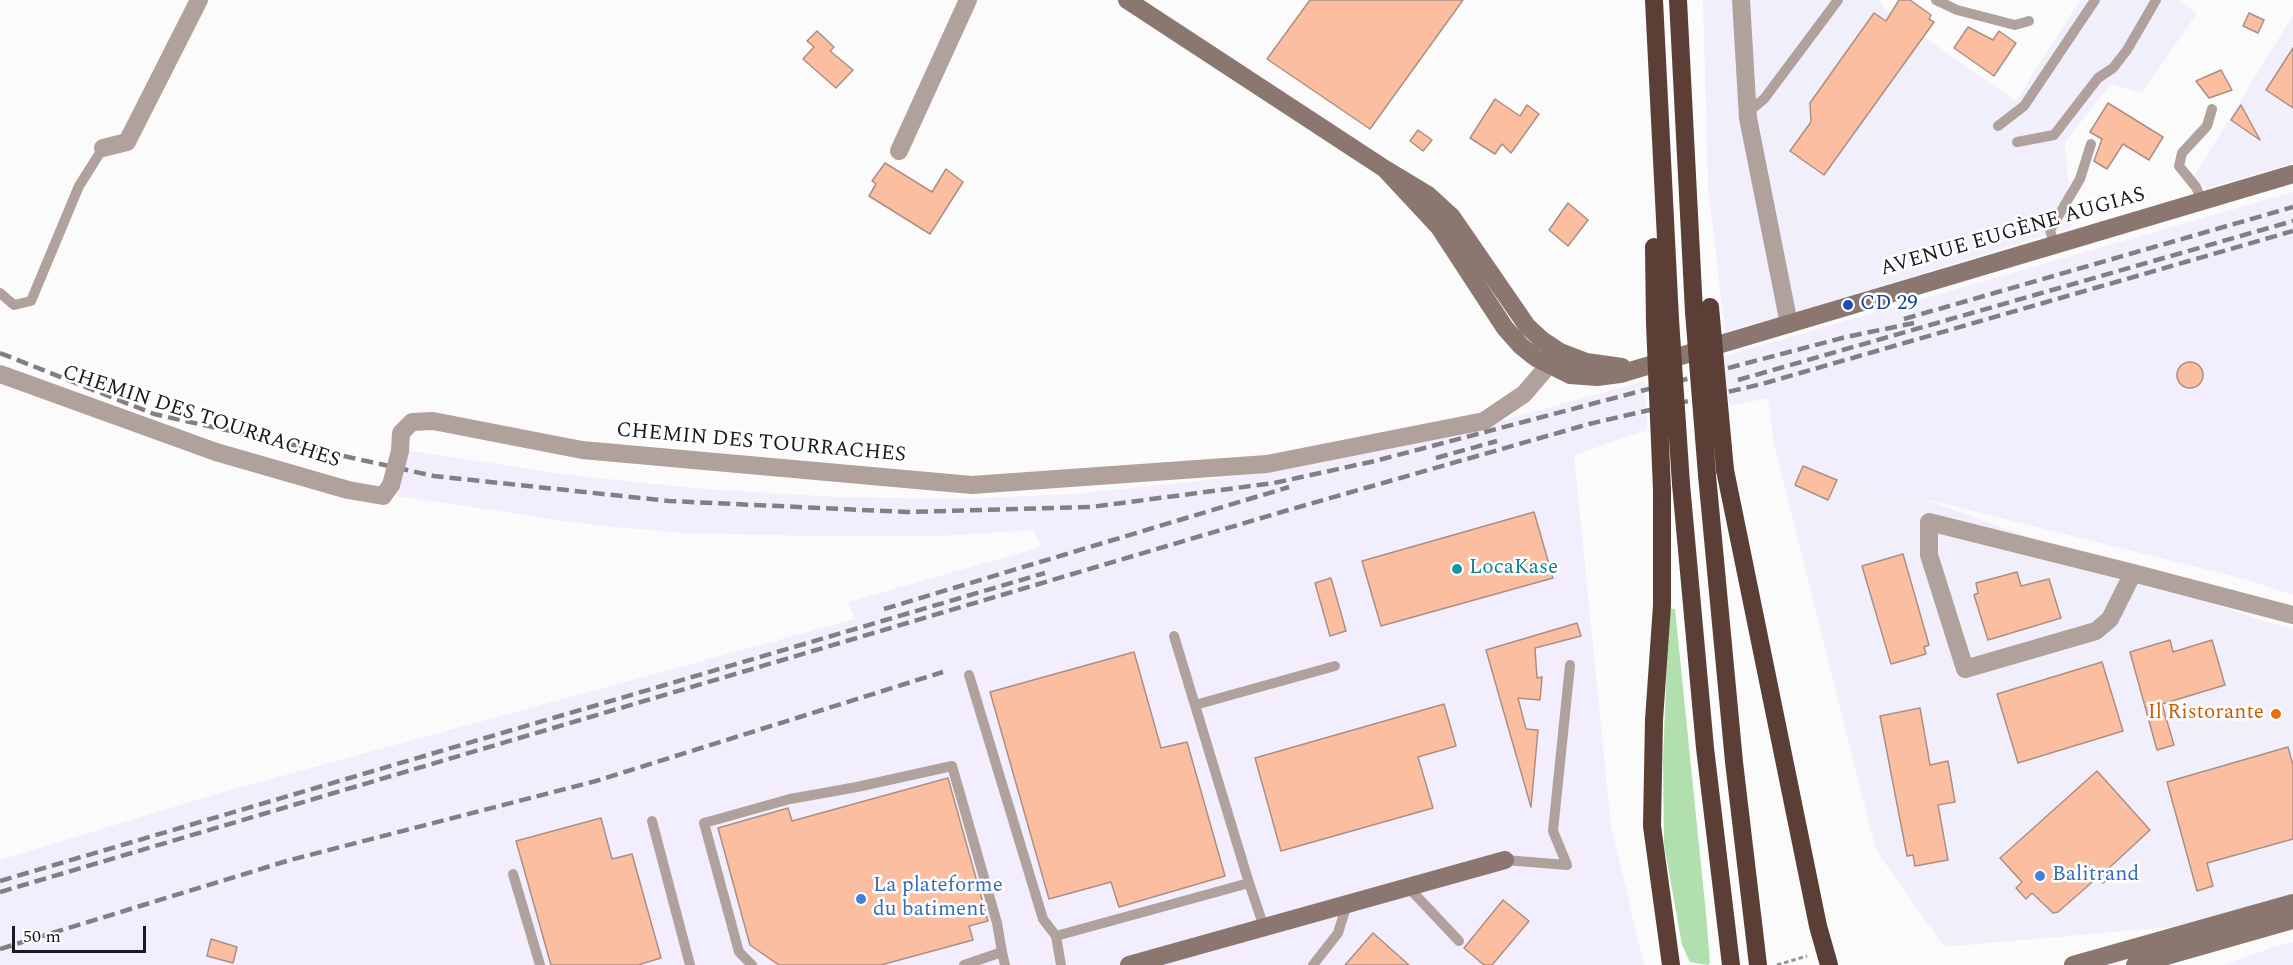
<!DOCTYPE html>
<html>
<head>
<meta charset="utf-8">
<style>
	body { margin:0 }
	#map { position:relative; width:2293px; height:965px; overflow:hidden; background:#fbfbfb; font-family:Spectral,serif }
	canvas { display:block }
	.scale { position:absolute; left:12px; top:926px; width:134px; height:27px; box-sizing:border-box; border:3px solid #1c1822; border-top:0; padding-left:8px; font-size:18px; line-height:21px; white-space:nowrap; color:#1c1822; -webkit-text-stroke:4px #fff; paint-order:stroke }
</style>
</head>
<body>
<div id="map">
<canvas width="2293" height="965"></canvas>
<div class="scale">50 m</div>
</div>
<script>
const g = document.querySelector('canvas').getContext('2d');
g.lineJoin = 'round';
function fill(path, color) {
  g.fillStyle = color;
  g.fill(path, 'evenodd');
}
function shape(rows) {
  const path = new Path2D();
  for (const r of rows) {
    if (r.length === 3) {
      path.moveTo(r[0] + r[2], r[1]);
      path.arc(r[0], r[1], r[2], 0, 2 * Math.PI);
      continue;
    }
    path.moveTo(r[0], r[1]);
    for (let i = 2; i < r.length; i += 2) path.lineTo(r[i], r[i + 1]);
  }
  return path;
}
function strokePath(path, color, width, dash) {
  g.strokeStyle = color;
  g.lineWidth = width;
  g.lineCap = dash ? 'butt' : 'round';
  g.setLineDash(dash || []);
  g.stroke(path);
}
function write(font, color, halo, rows, align = 'center') {
  g.font = font + ' Spectral,serif';
  g.lineWidth = 5;
  g.setLineDash([]);
  g.textBaseline = 'middle';
  g.strokeStyle = halo;
  g.fillStyle = color;
  for (const [text, x, y, turn = 0] of rows) {
    g.save();
    g.translate(x, y);
    g.rotate((+turn || 0) * Math.PI / 180);
    g.textAlign = isNaN(turn) ? turn : align;
    if (halo) g.strokeText(text, 0, 0);
    g.fillText(text, 0, 0);
    g.restore();
  }
}
fill(shape([
	[1703,0,1880,0,1885,10,2016,101,2080,0,2179,0,2197,13,2142,93,2111,84,2065,142,2072,227,1799,312,1725,332,1708,186],
	[2293,15,2293,163,2208,188,2193,178],
	[1774,445,2260,620,2293,629,2293,898,2193,925,1944,947,1876,850]
]), '#f2effc');
fill(shape([
	[2293,192,2293,595,2245,579,1913,496,1774,445,1768,398,1729,406,1724,356],
	[1645,381,1647,430,1574,455,1611,826,1644,965,0,965,0,860,223,792,855,619,848,602,1041,547,1034,530,940,536,810,536,686,533,592,525,397,496,406,450,569,475,704,489,839,497,960,499,1071,494,1182,483,1291,468,1412,445],
	[2293,942,2293,965,2224,965,2273,947]
]), '#f3eefd');
fill(shape([
	[1669,608,1675,609,1707,924,1710,963,1708,965,1690,962,1682,945,1664,844,1663,761]
]), '#b1dfad');
const building = shape([
	[1310,0,1463,0,1370,129,1267,59,1310,0],
	[1899,0,1910,0,1931,15,1929,19,1934,22,1824,175,1790,151,1811,122,1810,103,1874,13,1886,21,1899,0],
	[2249,13,2264,20,2258,33,2243,26,2249,13],
	[1968,27,1993,40,1999,31,2016,43,1994,76,1954,48,1968,27],
	[817,31,834,47,830,51,853,70,836,88,803,59,814,47,807,41,817,31],
	[2293,48,2293,108,2266,90,2293,48],
	[2221,70,2232,90,2209,98,2196,81,2221,70],
	[1495,99,1520,116,1527,105,1539,114,1511,153,1502,144,1495,154,1470,138,1495,99],
	[2108,103,2163,137,2149,160,2123,144,2107,169,2094,161,2102,139,2090,132,2108,103],
	[2241,105,2260,140,2231,120,2241,105],
	[1418,130,1432,140,1423,151,1410,141,1418,130],
	[885,163,932,192,946,169,963,182,930,234,869,196,876,184,872,181,885,163],
	[1568,203,1588,220,1568,246,1549,230,1568,203],
	[2190,375,13],
	[1803,466,1837,480,1828,500,1795,485,1803,466],
	[1534,512,1553,578,1381,626,1362,561,1534,512],
	[1903,554,1929,645,1924,647,1926,654,1891,664,1862,566,1903,554],
	[2017,572,2021,586,2049,579,2061,618,1988,640,1974,595,1978,593,1976,583,2017,572],
	[1331,578,1346,631,1330,636,1315,583,1331,578],
	[1577,623,1581,636,1535,648,1537,678,1542,677,1540,700,1518,698,1526,729,1538,730,1531,807,1486,650,1577,623],
	[2170,640,2173,652,2212,640,2225,685,2162,704,2174,745,2157,750,2130,652,2170,640],
	[1134,652,1161,748,1187,742,1225,876,1119,907,1111,882,1049,899,990,692,1134,652],
	[2102,662,2123,731,2018,763,1997,694,2102,662],
	[1444,704,1456,746,1418,757,1433,808,1281,851,1255,758,1444,704],
	[1920,708,1930,765,1948,761,1955,802,1938,805,1948,860,1915,866,1913,855,1907,856,1880,716,1920,708],
	[2288,747,2293,765,2293,839,2207,863,2213,886,2197,891,2167,782,2288,747],
	[2097,771,2150,830,2109,868,2114,874,2103,883,2098,877,2058,912,2053,913,2032,893,2026,899,2016,888,2022,882,2000,858,2097,771],
	[948,778,988,921,969,926,973,940,881,965,779,965,750,945,718,828,788,808,792,821,948,778],
	[601,818,612,859,632,854,661,958,638,965,551,965,516,841,601,818],
	[1503,900,1529,921,1492,965,1484,965,1464,948,1503,900],
	[1373,933,1409,965,1345,965,1373,933],
	[211,939,237,947,233,963,207,956,211,939]
]);
fill(building, '#fcbea1');
strokePath(building, '#ad8f81', 1.5);
strokePath(shape([
	[1777,965,1807,956]
]), '#959398', 3, [4.5, 3]);
strokePath(shape([
	[1936,0,1957,10,2015,25,2029,21],
	[1748,112,1764,99,1838,0],
	[1998,126,2024,106,2095,0],
	[2017,142,2054,135,2098,78,2113,68,2127,50,2156,0],
	[2202,201,2196,187,2179,166,2182,153,2207,126,2212,109],
	[2054,244,2050,230,2080,179,2091,144],
	[0,293,14,305,31,301,79,186,103,148],
	[1174,636,1249,883],
	[969,675,1043,919,1056,936],
	[1195,705,1335,666],
	[652,821,690,965],
	[1505,860,1567,865,1553,831,1570,665],
	[513,874,540,965],
	[1408,887,1459,941],
	[752,965,739,952,704,823,790,799,857,787,952,766,997,923,1002,952],
	[964,965,1002,952,1005,965],
	[1061,965,1056,936,1249,883,1264,927],
	[1313,965,1338,933,1347,904]
]), '#b0a19d', 10);
strokePath(shape([
	[1741,0,1748,118,1789,324],
	[103,148,127,142,199,0],
	[899,151,968,0],
	[0,374,216,452,348,490,383,496,391,485],
	[400,451,401,433,412,422,433,421,582,450,972,485,1267,464,1484,421,1524,394,1559,353],
	[2133,573,2110,619,2096,631,1965,669,1929,555,1929,522,2133,573,2293,615]
]), '#b0a19d', 18);
strokePath(shape([
	[1127,0,1385,169,1428,195,1452,217,1527,326,1542,340,1560,352,1586,362,1622,367],
	[1385,169,1439,227,1505,328,1521,346,1536,358,1570,375,1597,377,1620,374,2293,174],
	[1129,965,1505,860],
	[2073,965,2293,903],
	[2135,965,2293,920]
]), '#8c7770', 18);
strokePath(shape([
	[1654,0,1670,319],
	[1678,0,1694,312],
	[1654,247,1655,323],
	[1725,470,1818,926,1829,965],
	[1707,475,1734,762,1758,965],
	[1681,484,1705,748,1731,965],
	[1662,490,1662,605,1654,720,1652,826,1671,965]
]), '#5b3f37', 18);
strokePath(shape([
	[1904,319,2293,207],
	[0,353,154,414,434,476,669,501,907,512,1091,507,1274,483,1375,461,1846,337,1914,323],
	[1738,380,2293,221],
	[1436,458,1497,441],
	[884,609,1289,487],
	[0,881,1045,573],
	[0,892,1285,511,1589,424,1762,384,2293,231],
	[0,949,290,860,596,781,943,672]
]), '#817f84', 4.5, [12, 6]);
strokePath(shape([
	[391,485,400,451]
]), '#b0a19d', 18);
strokePath(shape([
	[1710,307,1725,470],
	[1694,312,1707,475],
	[1670,319,1681,484],
	[1655,323,1662,490]
]), '#5b3f37', 18);
for (const [x, y, r, color] of [
	[1848,305,6,"#1a4fb4"],
	[1457,569,6,"#0f9aa8"],
	[2276,714,6,"#e8710a"],
	[2040,876,6,"#3f7fe0"],
	[861,899,6,"#3f7fe0"]
]) {
  const dot = new Path2D();
  dot.arc(x, y, r, 0, 2 * Math.PI);
  g.fillStyle = color;
  g.fill(dot);
  strokePath(dot, '#fff', 2);
}
write('21px', '#1c1822', '#fff', [
	["AVENUE EUGÈNE AUGIAS",2013,233,-16],
	["CHEMIN DES TOURRACHES",201,418,18],
	["CHEMIN DES TOURRACHES",761,444,5]
]);
write('21px', '#164399', '#fff', [
	["CD 29",1860,305]
], 'left');
write('21px', '#0d838f', '#fff', [
	["LocaKase",1469,569]
], 'left');
write('21px', '#c56008', '#fff', [
	["Il Ristorante",2264,714]
], 'right');
write('21px', '#366cbe', '#fff', [
	["Balitrand",2052,876],
	["La plateforme",873,887],
	["du batiment",873,911]
], 'left');
</script>
</body>
</html>
